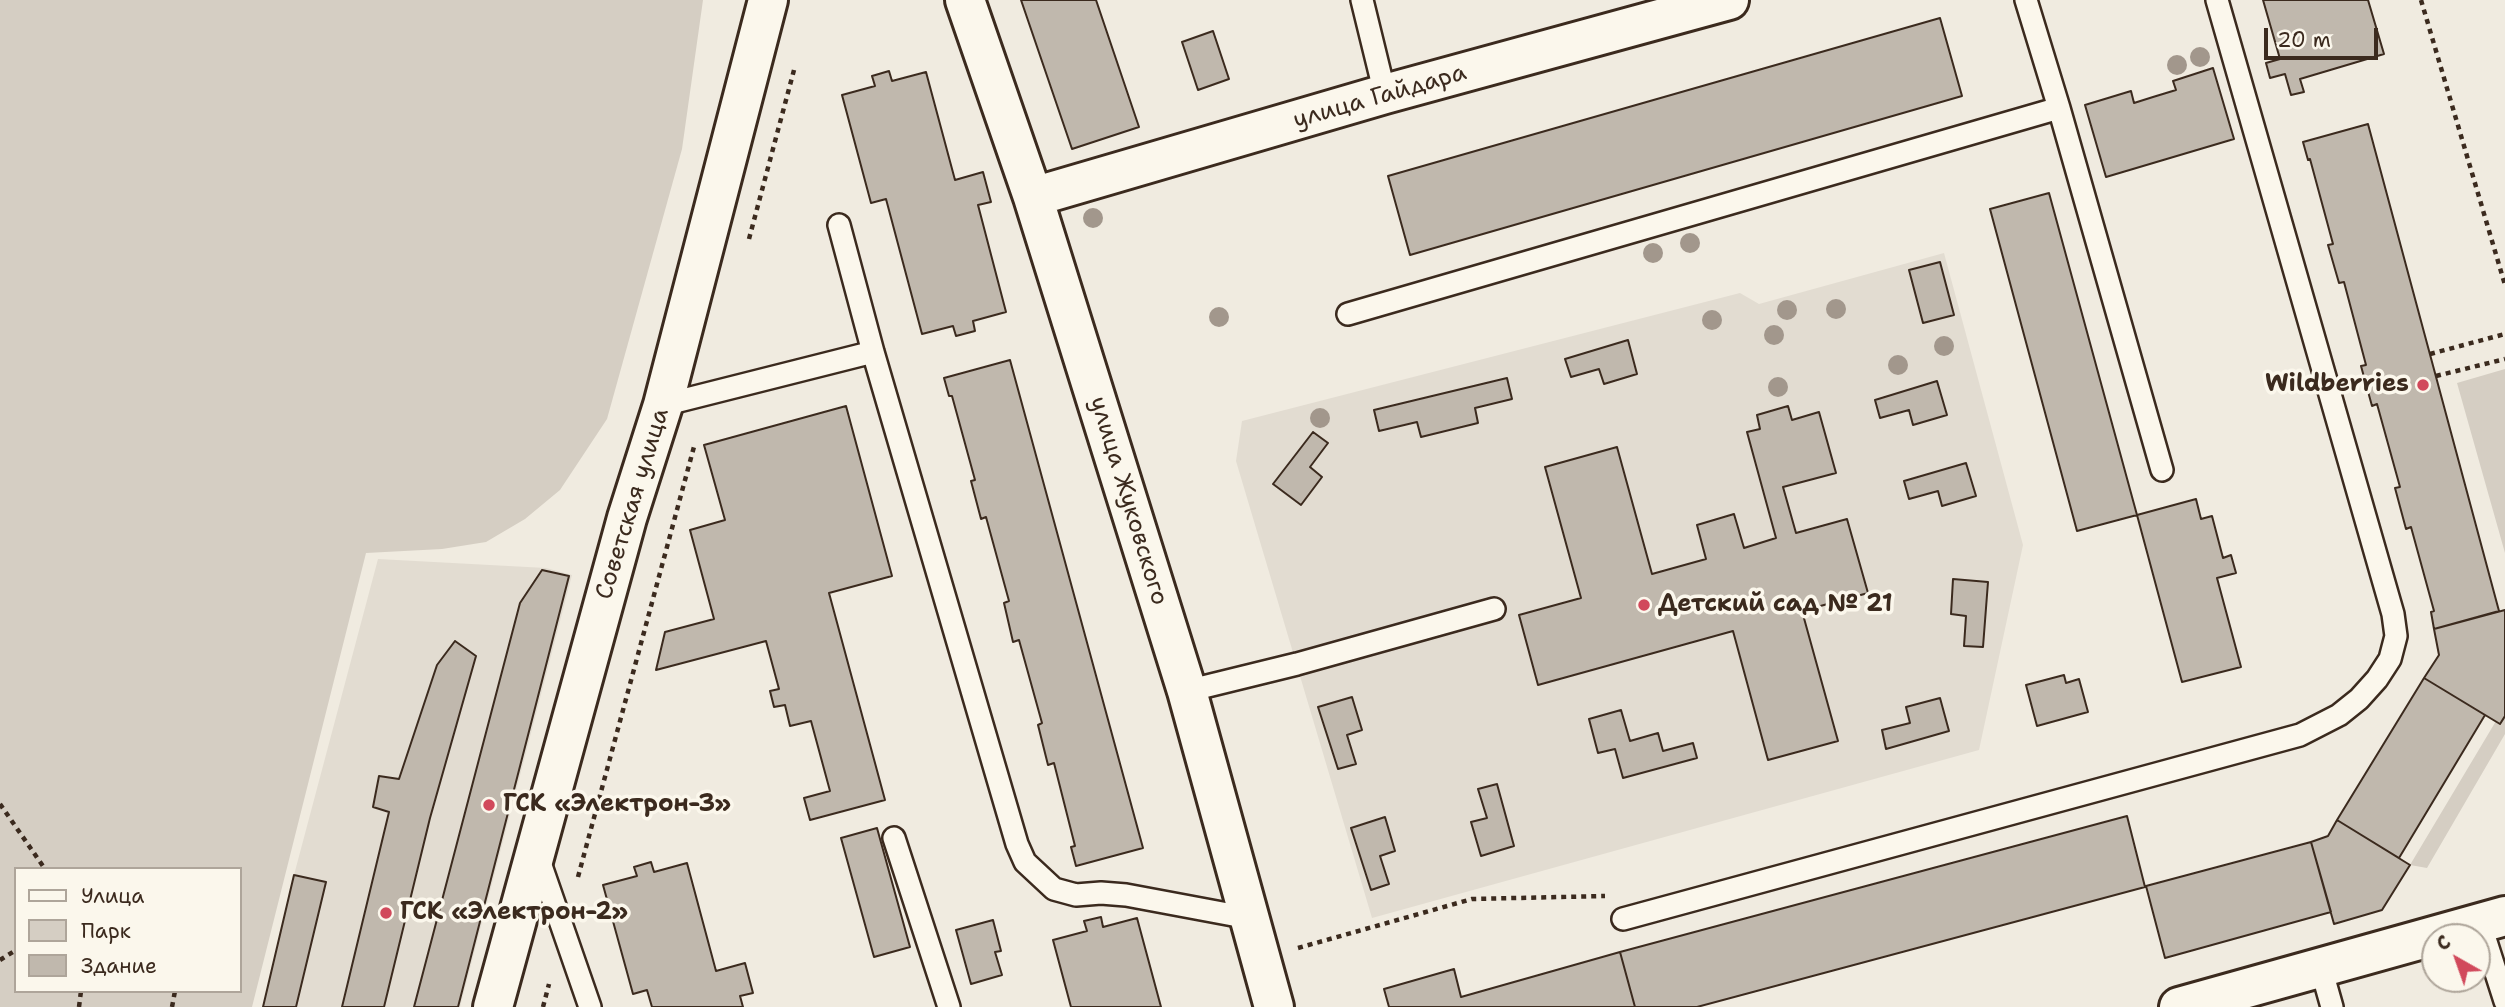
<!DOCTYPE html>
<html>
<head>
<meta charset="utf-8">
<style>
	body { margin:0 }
	#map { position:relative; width:2505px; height:1007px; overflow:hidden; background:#f0ebe0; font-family:"Shantell Sans",sans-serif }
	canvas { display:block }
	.legend { position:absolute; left:14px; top:867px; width:228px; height:126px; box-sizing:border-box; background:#fbf7ec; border:2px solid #aea59a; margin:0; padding:9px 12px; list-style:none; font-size:21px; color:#3b2a1e }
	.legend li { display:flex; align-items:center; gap:14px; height:35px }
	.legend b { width:35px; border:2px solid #aea59a }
	.north { position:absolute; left:2421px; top:923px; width:70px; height:70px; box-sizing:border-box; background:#fbf7ec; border:2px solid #aea59a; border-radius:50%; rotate:320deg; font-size:19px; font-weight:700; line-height:28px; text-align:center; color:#3b2a1e }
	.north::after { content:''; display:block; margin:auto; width:24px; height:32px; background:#d1495b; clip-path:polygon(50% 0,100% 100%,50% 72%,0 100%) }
	.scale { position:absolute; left:2264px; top:28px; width:114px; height:32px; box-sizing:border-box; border:4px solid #3b2a1e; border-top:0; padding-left:9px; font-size:21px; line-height:24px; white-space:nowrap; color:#3b2a1e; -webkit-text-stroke:5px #fbf7ec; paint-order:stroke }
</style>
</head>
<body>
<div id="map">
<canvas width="2505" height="1007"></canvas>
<ul class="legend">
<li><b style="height:9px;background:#fbf7ec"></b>Улица</li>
<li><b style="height:19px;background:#d5cec3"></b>Парк</li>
<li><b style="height:19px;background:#c0b8ad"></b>Здание</li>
</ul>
<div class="north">С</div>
<div class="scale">20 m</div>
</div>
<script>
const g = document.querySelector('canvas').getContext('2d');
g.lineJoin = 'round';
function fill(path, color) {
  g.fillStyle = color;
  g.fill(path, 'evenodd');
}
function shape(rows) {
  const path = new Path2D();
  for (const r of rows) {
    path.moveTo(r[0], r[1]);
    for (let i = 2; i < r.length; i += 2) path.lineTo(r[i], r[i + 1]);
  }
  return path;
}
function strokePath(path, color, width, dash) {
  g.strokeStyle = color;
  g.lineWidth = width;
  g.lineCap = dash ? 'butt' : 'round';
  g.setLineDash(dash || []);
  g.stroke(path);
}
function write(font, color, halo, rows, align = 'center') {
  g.font = font + ' "Shantell Sans",sans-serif';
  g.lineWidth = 7;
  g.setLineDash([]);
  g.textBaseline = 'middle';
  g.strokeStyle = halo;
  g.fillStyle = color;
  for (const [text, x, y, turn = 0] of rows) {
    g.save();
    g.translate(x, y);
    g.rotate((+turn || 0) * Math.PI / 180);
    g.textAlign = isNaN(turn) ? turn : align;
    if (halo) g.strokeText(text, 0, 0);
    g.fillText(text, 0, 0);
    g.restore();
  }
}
fill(shape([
	[1944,253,2023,545,1979,750,1372,918,1236,461,1242,421,1740,293,1759,304],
	[378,559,546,568,572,575,460,1007,263,1007,294,875]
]), '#e2dcd1');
fill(shape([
	[0,0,703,0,682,149,607,419,560,490,525,519,486,542,442,549,366,553,252,1007,0,1007],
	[16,869,240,869,240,991,16,991],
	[2505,369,2505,553,2457,383],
	[2505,716,2505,734,2427,868,2410,865,2496,721,2500,723]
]), '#d5cec3');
const building = shape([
	[1021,0,1096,0,1139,127,1072,149,1021,0],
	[2263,0,2368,0,2384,54,2300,79,2304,92,2291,95,2285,74,2270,78,2266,63,2280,59,2263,0],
	[1940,18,1962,96,1410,255,1388,176,1940,18],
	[1213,31,1229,79,1198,90,1182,42,1213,31],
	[2213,68,2234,139,2106,177,2085,105,2131,91,2134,103,2153,97,2176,90,2173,81,2213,68],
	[889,71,892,81,926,72,955,180,983,172,991,202,978,205,1006,312,973,321,975,331,956,336,953,326,922,334,886,199,871,203,842,95,875,86,872,76,889,71],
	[2368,124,2499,611,2434,629,2431,612,2434,611,2411,527,2406,529,2395,488,2400,487,2377,404,2372,406,2361,366,2366,365,2344,282,2339,283,2328,245,2333,244,2310,159,2308,160,2303,142,2368,124],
	[2049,193,2137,515,2077,531,1990,209,2049,193],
	[1940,262,1954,315,1923,323,1909,270,1940,262],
	[1628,340,1637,374,1604,384,1599,369,1571,377,1565,359,1628,340],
	[1010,360,1143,848,1076,866,1071,847,1075,846,1054,763,1048,765,1038,725,1042,723,1019,640,1013,642,1004,603,1009,601,986,517,981,519,971,481,975,480,952,396,949,396,944,378,1010,360],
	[1507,378,1512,399,1475,408,1478,423,1421,437,1417,422,1379,431,1374,410,1507,378],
	[1937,381,1947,415,1913,425,1909,410,1880,418,1875,400,1937,381],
	[846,406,892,576,829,593,885,800,810,820,804,798,830,791,811,721,790,726,785,705,774,707,770,691,779,689,766,641,656,670,665,632,714,619,690,530,725,520,704,445,846,406],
	[1788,406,1792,420,1819,412,1836,473,1783,487,1796,533,1847,519,1868,593,1802,611,1838,741,1768,760,1733,631,1538,685,1519,615,1581,598,1545,467,1617,447,1652,574,1706,559,1697,525,1734,514,1744,548,1776,538,1747,432,1760,429,1757,415,1788,406],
	[1313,432,1328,443,1310,467,1322,477,1301,505,1273,484,1313,432],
	[1966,463,1976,496,1942,506,1938,491,1909,499,1904,481,1966,463],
	[2196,499,2201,519,2212,516,2223,558,2231,555,2236,573,2217,578,2241,667,2182,682,2137,515,2196,499],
	[542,570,569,576,458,1007,414,1007,520,603,542,570],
	[1953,579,1988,582,1983,647,1964,646,1966,616,1951,614,1953,579],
	[2505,610,2505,716,2500,724,2424,678,2439,655,2434,629,2505,610],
	[455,641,476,656,430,818,384,1007,342,1007,389,812,373,807,379,776,399,779,437,665,455,641],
	[2064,675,2066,683,2079,679,2088,712,2037,726,2026,685,2064,675],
	[2424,678,2485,715,2399,858,2337,820,2424,678],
	[1352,697,1362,730,1347,735,1356,764,1338,769,1318,707,1352,697],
	[1940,698,1949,731,1886,749,1882,730,1910,723,1906,707,1940,698],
	[1621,710,1630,741,1658,733,1663,751,1693,743,1697,758,1623,778,1615,749,1598,753,1589,719,1621,710],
	[1497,784,1514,846,1481,856,1471,822,1487,818,1478,789,1497,784],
	[2127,816,2145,887,1697,1007,1635,1007,1620,952,2127,816],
	[1385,817,1395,851,1380,856,1389,884,1371,890,1351,828,1385,817],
	[2337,820,2410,865,2382,910,2334,924,2311,842,2328,836,2337,820],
	[877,828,910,947,874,957,841,838,877,828],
	[2311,842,2331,912,2165,958,2146,886,2311,842],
	[651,862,654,872,687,863,716,971,745,963,753,993,740,996,743,1007,652,1007,647,990,633,994,603,885,637,876,634,867,651,862],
	[294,875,326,882,296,1007,263,1007,294,875],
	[1101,917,1103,927,1137,918,1161,1007,1071,1007,1053,940,1087,931,1084,921,1101,917],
	[993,920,1001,951,995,952,1002,975,971,984,956,930,993,920],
	[1620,952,1635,1007,1389,1007,1384,989,1454,969,1461,997,1620,952]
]);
fill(building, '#c0b8ad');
strokePath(building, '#3b2a1e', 2);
const lane = shape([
	[1362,0,1385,94],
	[2059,108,2162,470],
	[839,225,873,352,1017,844,1025,862,1054,889,1076,895,1101,893,1126,895,1249,918],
	[1348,314,2059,108,2026,0],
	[663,405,873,352],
	[1187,691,1297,664,1494,609],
	[894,838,949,1007],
	[538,857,590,1007],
	[1623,919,2300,735,2339,715,2359,699,2377,679,2390,659,2396,636,2393,614,2217,0],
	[2480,923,2505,1001],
	[2321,968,2332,1007]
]);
const street = shape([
	[965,0,1033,197,1187,691,1274,1007],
	[1033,197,1385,94,1729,0],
	[493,1007,627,518,663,405,768,0],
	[2179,1007,2505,916]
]);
strokePath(lane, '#3b2a1e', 26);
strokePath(street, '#3b2a1e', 44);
strokePath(shape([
	[2421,0,2505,285],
	[749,239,794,70],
	[2430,354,2505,334],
	[2436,376,2505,359],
	[0,804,45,869],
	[578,877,695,443],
	[1298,948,1472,899,1605,896],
	[0,960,16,950],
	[79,1007,81,991],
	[172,1007,175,991],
	[543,1007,549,984]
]), '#3b2a1e', 4.5, [5, 5]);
strokePath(lane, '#fbf7ec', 21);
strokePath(street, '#fbf7ec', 38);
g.fillStyle = '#a2978c';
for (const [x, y] of [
	[2200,57],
	[2177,65],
	[1093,218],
	[1690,243],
	[1653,253],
	[1836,309],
	[1787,310],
	[1219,317],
	[1712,320],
	[1774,335],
	[1944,346],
	[1898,365],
	[1778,387],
	[1320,418]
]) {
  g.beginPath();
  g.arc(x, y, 10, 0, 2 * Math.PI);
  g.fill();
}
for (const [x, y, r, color] of [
	[2423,385,7,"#d1495b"],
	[1644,605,7,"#d1495b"],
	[489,805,7,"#d1495b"],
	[386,913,7,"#d1495b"]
]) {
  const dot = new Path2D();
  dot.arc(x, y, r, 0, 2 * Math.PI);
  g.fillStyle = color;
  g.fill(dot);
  strokePath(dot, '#fbf7ec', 2.5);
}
write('24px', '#3b2a1e', '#fbf7ec', [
	["улица Гайдара",1380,97,-16],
	["улица Жуковского",1128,501,73],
	["Советская улица",633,504,-73]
]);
write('bold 24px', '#3b2a1e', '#fbf7ec', [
	["Wildberries",2409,385,"right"],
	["Детский сад № 21",1658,605],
	["ГСК «Электрон-3»",503,805],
	["ГСК «Электрон-2»",400,913]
], 'left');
</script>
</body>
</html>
